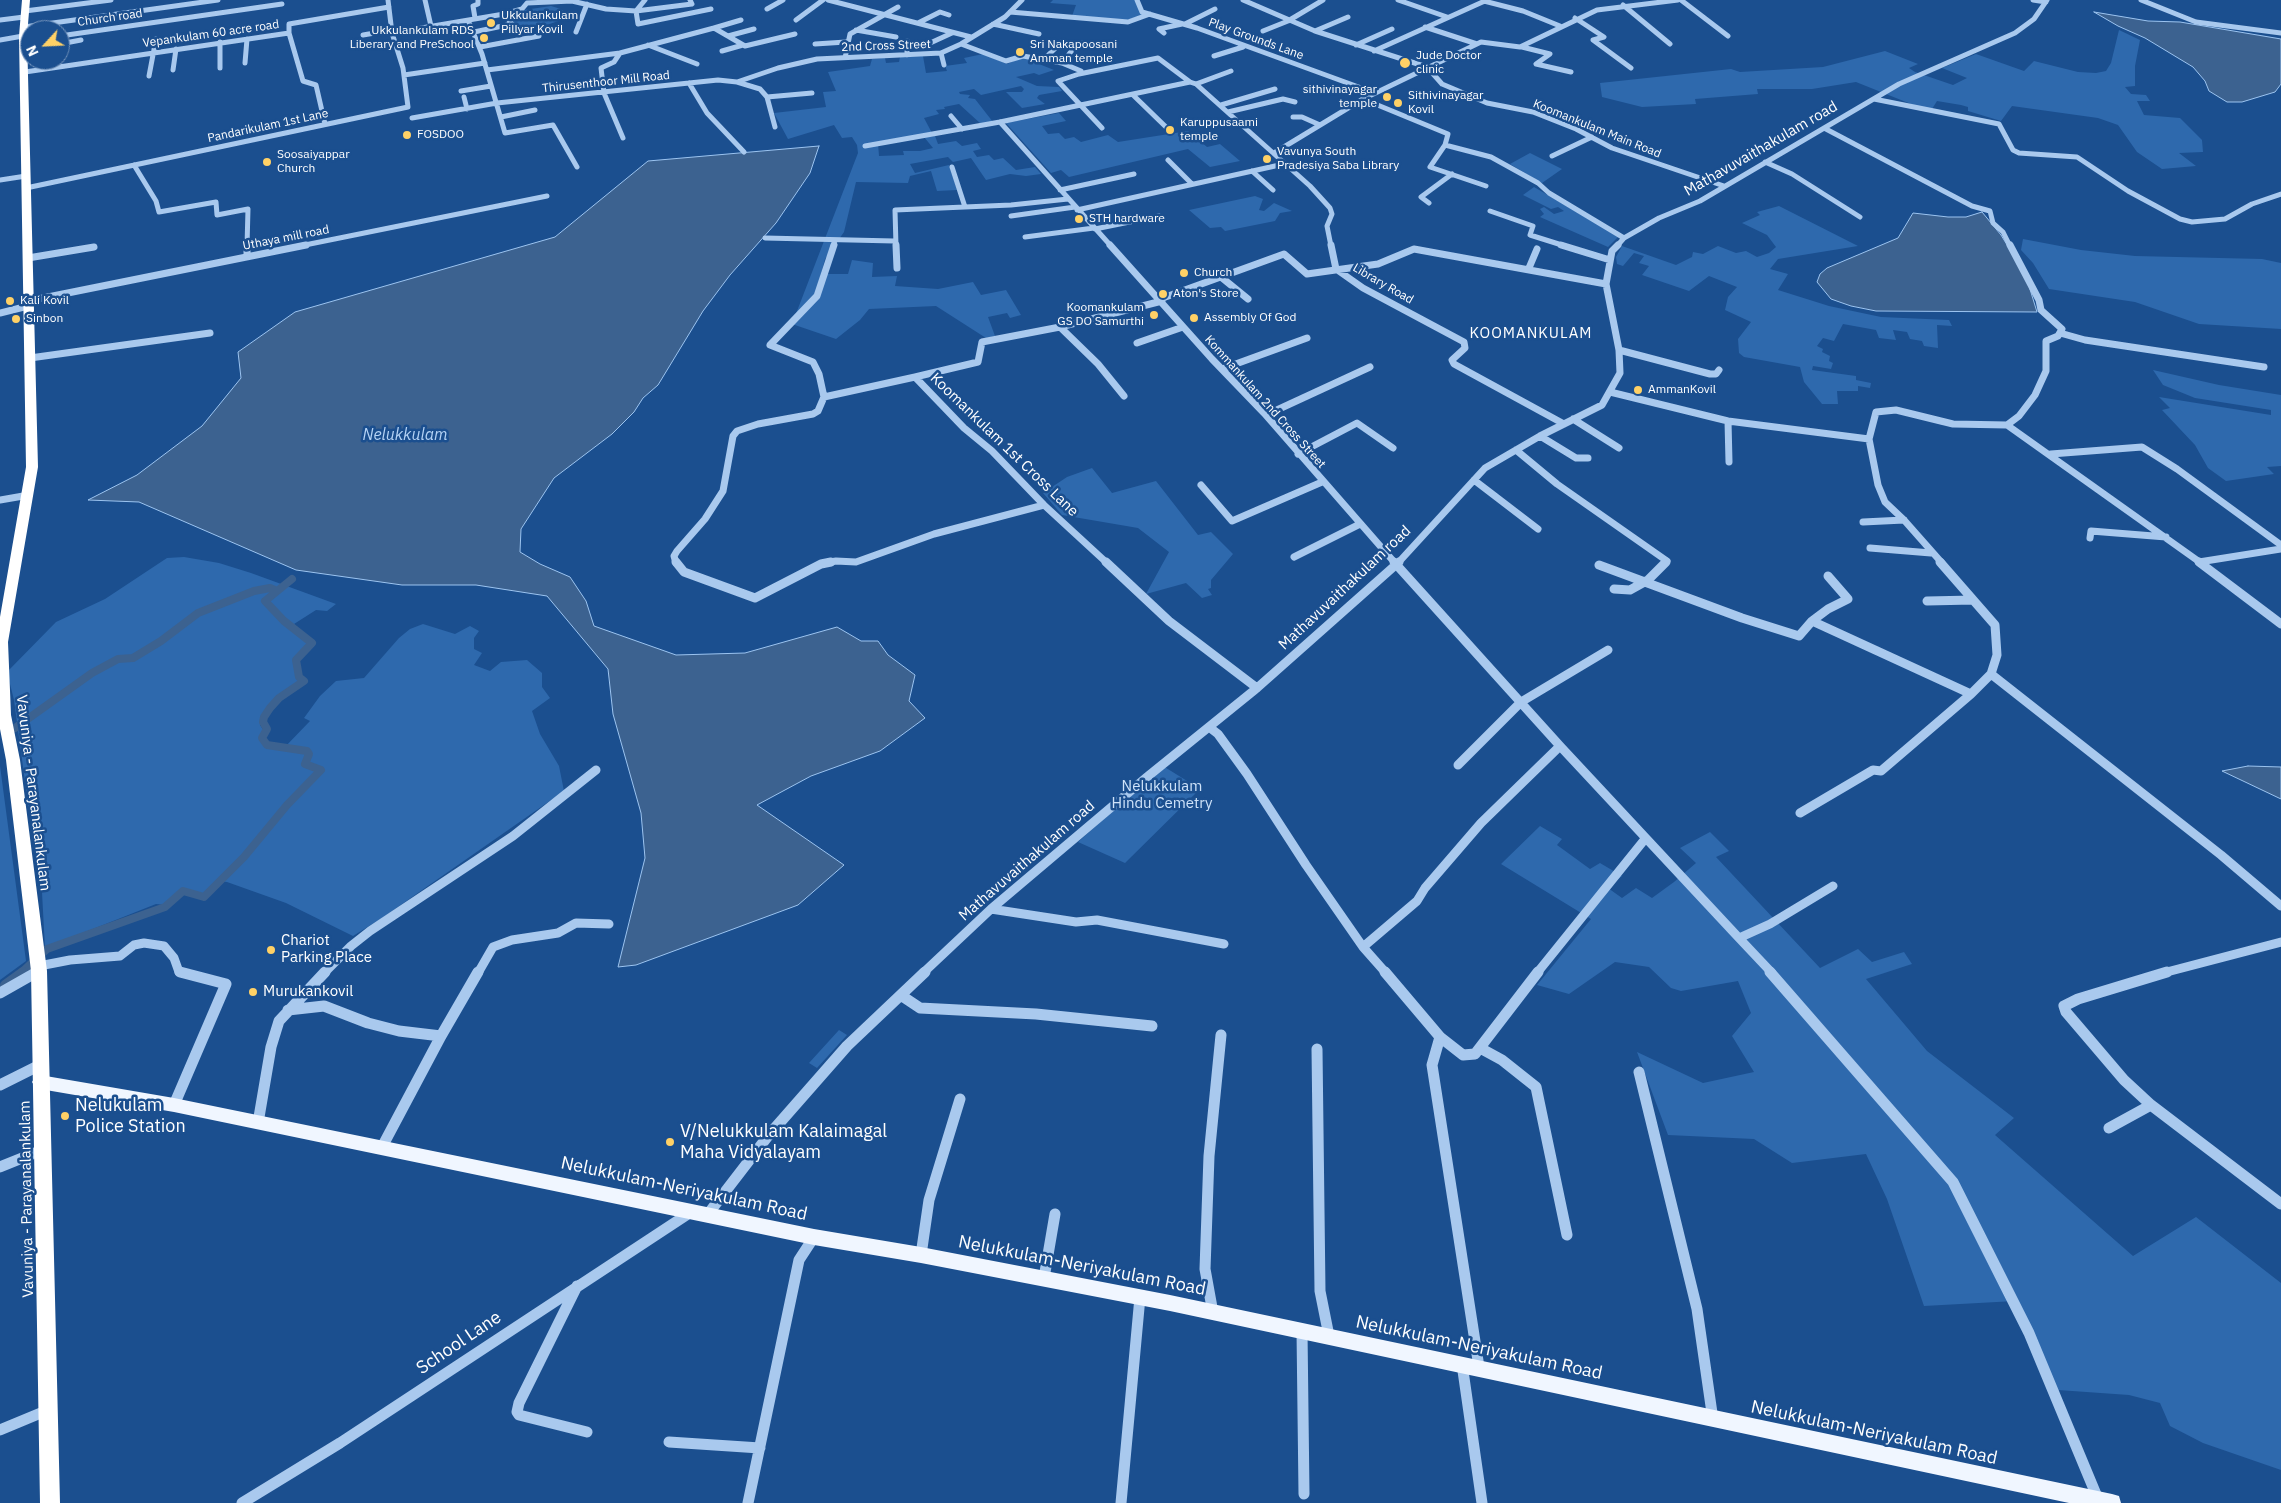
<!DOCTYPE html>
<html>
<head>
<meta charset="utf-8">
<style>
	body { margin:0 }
	#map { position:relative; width:2281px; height:1503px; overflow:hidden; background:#1b4f8f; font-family:"IBM Plex Sans",sans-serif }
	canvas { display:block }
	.north { position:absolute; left:20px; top:20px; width:50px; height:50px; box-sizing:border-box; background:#1b4f8f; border:1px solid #7695bc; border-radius:50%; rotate:245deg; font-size:14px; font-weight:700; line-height:20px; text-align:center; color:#fff }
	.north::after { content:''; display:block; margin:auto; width:18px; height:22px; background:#ffd166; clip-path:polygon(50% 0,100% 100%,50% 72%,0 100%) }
</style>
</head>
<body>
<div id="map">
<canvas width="2281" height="1503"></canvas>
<div class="north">N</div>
</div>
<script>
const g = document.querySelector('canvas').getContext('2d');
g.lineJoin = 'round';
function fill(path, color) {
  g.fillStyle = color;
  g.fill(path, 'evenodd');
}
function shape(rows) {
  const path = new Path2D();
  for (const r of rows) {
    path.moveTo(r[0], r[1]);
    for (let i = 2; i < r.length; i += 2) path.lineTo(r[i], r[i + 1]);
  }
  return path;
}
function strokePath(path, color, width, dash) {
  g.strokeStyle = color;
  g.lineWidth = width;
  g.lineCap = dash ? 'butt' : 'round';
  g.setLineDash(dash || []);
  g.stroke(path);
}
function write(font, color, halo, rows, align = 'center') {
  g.font = font + ' "IBM Plex Sans",sans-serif';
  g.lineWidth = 5;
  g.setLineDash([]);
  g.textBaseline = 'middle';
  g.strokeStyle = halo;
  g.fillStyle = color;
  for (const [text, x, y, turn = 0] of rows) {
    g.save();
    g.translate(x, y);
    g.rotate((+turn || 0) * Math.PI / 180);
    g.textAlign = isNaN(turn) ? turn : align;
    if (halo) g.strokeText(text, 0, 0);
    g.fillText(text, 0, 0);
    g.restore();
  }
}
fill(shape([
	[1053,0,1135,0,1145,15,1127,20,1072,16,1076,5,1050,3],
	[551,6,561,9,566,13,564,19,541,27,527,27,516,25,512,20,514,15,524,10],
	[2119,30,2140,40,2135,66,2135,86,2125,87,2131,94,2146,95,2150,101,2137,101,2144,115,2180,118,2202,140,2203,152,2179,153,2196,166,2162,169,2137,152,2118,125,2098,118,2012,106,2001,121,1968,111,1968,107,1961,105,1937,101,1932,109,1916,106,1856,82,1812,89,1757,89,1758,94,1695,99,1696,104,1642,107,1602,97,1600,83,1731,69,1740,72,1823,67,1885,51,1918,64,1909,68,1915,72,1953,85,1967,78,1942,68,1976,54,2024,71,2034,61,2078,72,2096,73,2106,71,2111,63],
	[983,54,1007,64,1022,57,1043,59,1039,64,1054,70,1039,75,1034,73,1016,77,1037,86,1059,87,1062,91,1039,95,1037,98,1045,104,1022,108,1006,92,1022,92,1024,89,1021,86,981,95,974,89,959,92,960,94,970,95,968,98,975,99,993,122,981,124,959,104,944,107,945,109,936,110,939,114,924,118,932,133,878,143,879,156,904,155,903,151,920,151,933,148,924,137,935,136,938,144,956,141,962,146,977,143,981,149,973,151,977,157,989,155,994,160,1003,158,1016,170,1035,167,1041,174,1026,176,1010,174,986,180,971,158,953,162,948,157,910,164,915,173,949,165,957,190,937,191,931,171,910,176,908,183,856,182,844,232,825,259,813,303,827,274,848,274,852,260,873,263,872,277,897,276,895,286,938,289,973,282,981,295,1006,290,1021,315,1010,318,1007,313,988,317,995,336,986,338,936,306,869,309,860,320,836,339,792,324,858,153,857,145,852,137,842,138,834,125,788,139,774,113,826,107,823,92,836,91,828,72,870,66,872,59,885,58,886,63,899,62,900,57,923,56,926,73,947,71,945,66,967,63,964,58],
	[1059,113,1066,121,1042,126,1048,134,1059,133,1065,139,1074,137,1081,142,1108,135,1118,142,1188,131,1207,147,1220,144,1240,161,1210,167,1188,149,1069,177,1061,170,1051,173,1006,123],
	[1530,153,1562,169,1542,183,1510,164],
	[1534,187,1613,233,1618,237,1608,247,1540,217,1544,214,1540,209,1544,207,1554,214,1564,211,1558,207,1551,209,1523,195],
	[1255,196,1263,199,1259,210,1264,211,1274,203,1292,211,1280,213,1275,221,1225,231,1221,227,1210,228,1189,210],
	[1779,206,1858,246,1778,259,1770,269,1788,274,1778,290,1829,306,1881,317,1949,320,1952,326,1937,325,1938,348,1924,346,1922,341,1910,339,1907,332,1893,330,1896,340,1879,338,1876,330,1843,324,1834,341,1823,338,1817,346,1823,349,1822,352,1830,356,1829,361,1833,363,1831,369,1813,366,1812,370,1856,376,1856,380,1871,383,1870,388,1858,386,1858,391,1837,391,1838,404,1822,404,1804,382,1800,367,1744,357,1739,353,1738,339,1751,322,1725,310,1728,297,1737,287,1709,276,1689,291,1642,275,1649,266,1639,263,1644,256,1634,253,1623,266,1617,264,1616,257,1622,246,1676,265,1692,257,1693,252,1703,254,1718,246,1736,253,1746,251,1757,257,1769,253,1776,247,1767,235,1742,223,1760,215,1757,212],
	[2023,239,2081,250,2135,256,2262,259,2281,263,2281,329,2199,324,2135,302,2049,289,2033,263,2021,250],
	[2153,370,2219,385,2281,395,2281,466,2267,467,2274,474,2226,481,2208,468,2195,445,2162,410,2170,408,2159,397,2271,415,2271,410,2195,398,2163,385],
	[1092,468,1112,493,1156,481,1198,535,1211,532,1233,554,1211,580,1211,588,1208,589,1212,595,1202,598,1186,583,1146,594,1169,552,1138,528,1062,515,1043,493,1067,477],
	[184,557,219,563,251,573,336,604,327,611,316,610,294,624,310,643,293,661,296,675,300,682,281,695,263,715,260,725,264,731,266,746,283,749,310,721,304,718,320,696,336,681,364,678,399,638,410,629,423,624,455,634,470,626,479,631,474,638,474,649,482,653,474,665,490,671,501,662,527,660,542,673,542,687,550,698,532,711,540,734,559,766,564,791,382,918,353,936,286,903,227,882,218,881,204,894,182,890,165,905,156,904,45,948,41,874,29,811,14,700,7,672,56,622,105,599,167,558],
	[0,766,26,961,0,980],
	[1163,766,1200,789,1125,863,1078,842],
	[1540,826,1562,839,1557,845,1590,869,1600,863,1622,876,1608,888,1622,898,1636,888,1652,898,1674,882,1696,863,1680,848,1710,832,1729,851,1716,857,1820,968,1858,949,1872,962,1904,952,1912,964,1866,979,1927,1051,2014,1118,1995,1135,2133,1256,2196,1217,2281,1283,2281,1470,2203,1443,2170,1426,2160,1403,2129,1395,2058,1390,2015,1301,1924,1306,1887,1199,1866,1154,1792,1163,1754,1139,1668,1135,1637,1052,1703,1083,1754,1072,1732,1036,1751,1013,1738,981,1681,991,1671,988,1649,967,1615,962,1569,994,1537,985,1591,919,1501,864],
	[839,1030,847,1035,817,1068,809,1063]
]), '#2e69ad');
const water = shape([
	[2094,12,2148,21,2180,22,2281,39,2281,84,2275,92,2242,102,2227,102,2209,91,2205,81,2193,67,2145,38,2118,26,2094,12],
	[819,146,810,173,776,223,730,275,703,311,658,385,643,398,634,412,612,434,554,478,521,529,520,552,540,564,570,577,586,601,594,626,676,655,745,653,837,627,861,641,878,641,888,655,915,675,909,701,925,718,880,751,811,776,757,805,844,865,798,905,636,965,618,967,645,858,641,813,613,714,608,669,547,596,476,585,402,585,296,570,139,502,88,500,137,475,202,426,241,378,238,352,295,312,555,237,648,161,819,146],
	[1982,212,2001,235,2015,258,2029,286,2037,312,1876,311,1851,306,1831,299,1817,282,1820,274,1827,268,1898,238,1913,213,1948,217,1966,217,1982,212],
	[2248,766,2281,767,2281,799,2222,771,2248,766]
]);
fill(water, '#3c6290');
strokePath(water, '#9cc4f0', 1);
strokePath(shape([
	[15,728,92,673,118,659,133,658,161,641,198,613,254,591,270,588,277,591],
	[21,973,47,949,165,907,183,891,204,897,244,857,287,805,321,770,305,764,309,754,307,751,267,745,262,738,267,729,263,722,264,717,270,708,279,698,304,681,299,677,296,660,312,643,284,621,265,601,292,579]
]), '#3c6290', 8);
strokePath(shape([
	[5,985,23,972]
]), '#3c6290', 10);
strokePath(shape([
	[425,0,431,26],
	[690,0,692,4,636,11,638,24,711,9],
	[828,0,971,37],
	[1137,0,1142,12,1197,28,1375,93],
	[1243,0,1315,31,1427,67,1442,84,1487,103,1533,112,1576,129,1612,148,1724,186],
	[1398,0,1447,17],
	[1681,0,1728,36],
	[2033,0,2046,2],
	[2141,0,2196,22,2281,33],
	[1484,1,1523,11,1560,26],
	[1623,5,1670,44],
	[767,9,783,0],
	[25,11,111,0],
	[1010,12,1128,22,1150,14],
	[475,18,473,6,478,4,478,0],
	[1575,18,1604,37,1593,40,1631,68],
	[0,20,24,17],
	[468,20,482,54,505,133,553,125,577,167],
	[796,20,823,0],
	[918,23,940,12,949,15],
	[993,24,1039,34],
	[1185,24,1215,9],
	[24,27,218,0],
	[1425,27,1477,44],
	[714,28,741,20],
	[856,30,896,37],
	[1263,31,1288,21,1323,0],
	[1315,31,1348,17],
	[474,32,512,24,504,14],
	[576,32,587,4],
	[289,33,303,81,316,85,325,124],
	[392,33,504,14,522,9,527,3,572,1,606,9,636,11,645,0],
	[1164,33,1159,29,1182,24],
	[363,35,392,30],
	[60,36,282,4],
	[728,36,754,29],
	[0,40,23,36],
	[907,41,907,55],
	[220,42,220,68],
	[60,44,81,40],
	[815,44,846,42],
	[928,44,952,33],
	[961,44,1006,61,1023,56,1062,63,1081,71,1079,74,1058,81,1102,128],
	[648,45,697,64],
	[1356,45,1392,29],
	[480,47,539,36],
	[1522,47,1550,54,1536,64,1571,72],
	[722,51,743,45],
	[1374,51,1487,0],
	[620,53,714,28,745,46,795,34],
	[941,53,944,65],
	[1214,56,1243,47],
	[845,58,850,34,898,7],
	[1044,59,1062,42],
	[245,63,247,39],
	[1062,63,1077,44,1084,43,1094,46,1111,43],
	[173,70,176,49],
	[487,70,620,53,614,62,601,68,604,93,623,138],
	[25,72,289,33,289,24,389,7],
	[1079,74,1158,58,1190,82],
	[404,75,485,63],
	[149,76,156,39],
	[737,82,778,68,817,59,941,53,961,44,1005,17,1022,0],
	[689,83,707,113,744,152],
	[1196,84,1231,71],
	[461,91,491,86],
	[1133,95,1167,128],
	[464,97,467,109],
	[767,97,812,93],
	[1363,99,1448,134,1445,145,1491,157,1538,183,1549,193,1624,238],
	[1874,99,1999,124,2013,150,2019,153,2077,157,2128,191,2180,219,2192,222,2225,219,2252,204,2281,194],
	[1221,105,1275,89],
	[1228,112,1283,99,1295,102],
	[951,116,962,129],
	[501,117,535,110],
	[1293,117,1302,117,1320,125],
	[412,118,497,103,718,80,737,82,760,89,767,97,775,127],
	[1000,122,1111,246],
	[1824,128,1972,206,1990,211,1993,223,2003,232,2010,246],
	[1445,145,1430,167,1486,186],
	[865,146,1000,122,1190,82,1196,84,1310,186,1330,208,1332,214,1327,226,1331,246],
	[1274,153,1363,99,1481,42,1520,47,1597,10,1678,0],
	[1552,156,1592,137],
	[1168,160,1192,184],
	[1765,162,1792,174,1860,217],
	[134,165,156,201,159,212,216,202,217,215,248,209,247,246],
	[952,167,965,207],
	[1252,171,1273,190],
	[0,180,26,176],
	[26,188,408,107,403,68,392,33,388,0],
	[1060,190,1134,174],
	[1429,203,1421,197,1452,174],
	[1077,210,1284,164],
	[1490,211,1533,226,1530,235,1565,246],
	[1011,216,1075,207],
	[1095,229,1159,216],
	[1025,237,1094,228],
	[765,238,894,241],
	[300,246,547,196],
	[833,246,835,241],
	[896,246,895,210,1011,205,1068,199],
	[1617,246,1624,238,1659,218,1700,201,1899,84,2015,33,2034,19,2047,0]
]), '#a9c9ee', 5);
strokePath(shape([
	[896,245,897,268],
	[1110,245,1212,359,1264,413,1395,563],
	[1331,245,1336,269,1363,288,1464,342,1465,348,1452,360,1454,364,1564,424],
	[1561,245,1610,260],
	[247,257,247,245],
	[28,258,94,247],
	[1529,268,1537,249],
	[1221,277,1248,299],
	[1160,299,1284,254,1307,274,1378,264,1414,249,1606,284],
	[28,301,306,245],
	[0,313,28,306],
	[1060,327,1098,364,1124,396],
	[2060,333,2085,340,2264,367],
	[1137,343,1183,327],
	[1619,350,1710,374,1716,374,1719,370],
	[30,358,210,333],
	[1222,369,1307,338],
	[1610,392,1728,421,1869,439,1878,485,1885,502,1904,520,1942,563],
	[824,397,915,377],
	[1266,415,1370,367],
	[1573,419,1619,448],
	[1728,421,1729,462],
	[2007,425,2019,416,2035,395,2046,371,2046,341,2058,336,2062,329,2041,310,2039,300,2010,245],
	[1540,436,1576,458,1588,458],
	[1869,439,1876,412,1896,410,1953,424,2007,425,2201,563],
	[1516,450,1557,484,1667,561,1665,563],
	[1298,454,1357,423,1393,448],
	[2051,454,2142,447,2177,469,2281,545],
	[1474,480,1538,529],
	[1201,485,1232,521,1322,482],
	[0,500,29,495],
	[1863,522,1904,520],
	[2090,538,2091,531,2166,537],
	[1870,548,1931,553],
	[1294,557,1360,524],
	[2199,562,2281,549],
	[676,563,674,556,677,551,705,519,723,491,733,436,737,431,758,424,813,414,818,411,824,397,819,374,813,362,770,345,817,296,834,245],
	[824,563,836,561,856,562,934,534,1044,505],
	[1107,563,1044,505,992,451,964,428,915,377,978,362,982,342,1060,327,1162,301],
	[1398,563,1485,468,1540,436,1602,405,1620,373,1619,350,1606,284,1612,251,1618,245]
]), '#a9c9ee', 7);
strokePath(shape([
	[676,562,684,572,755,598,821,564,831,562],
	[1106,562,1169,621,1257,688],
	[1394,562,1560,746,1739,938,1770,924,1833,886],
	[1940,562,1995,625,1997,655,1991,674,2221,855,2281,906],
	[2199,562,2281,624],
	[1599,565,1742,618,1799,636,1812,621,1971,694,1991,674],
	[1614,589,1630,590,1648,580,1666,562],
	[1927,601,1973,600],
	[1812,621,1828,609,1848,599,1828,576],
	[1209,727,1218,734,1247,774,1306,865,1363,947,1386,973],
	[1458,765,1521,702,1608,650],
	[1800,813,1873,770,1881,771,1971,694],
	[991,909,1076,922,1097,920,1224,944],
	[1739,938,1772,973],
	[1363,947,1417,901,1425,888,1481,823,1560,746],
	[39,966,70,960,120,956,134,945,144,943,164,946,174,958,179,972,185,973],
	[35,973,39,971],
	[324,973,351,946,370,931,513,836,596,770],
	[478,973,493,947,512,940,558,933,576,923,609,924],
	[923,973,991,909,1147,777,1257,688,1399,562],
	[1537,973,1645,839],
	[2163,973,2281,942]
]), '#a9c9ee', 9);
strokePath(shape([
	[1385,972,1440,1037,1463,1055,1475,1054,1538,972],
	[1770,972,1953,1182,2029,1333,2098,1499],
	[2167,972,2078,999,2064,1006,2066,1012,2124,1080,2151,1105,2281,1204],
	[0,993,37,972],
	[902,996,920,1008,1036,1014,1152,1026],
	[288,1010,324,1006,368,1023,399,1031,441,1036],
	[1440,1037,1432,1065,1479,1367],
	[1480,1048,1502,1060,1536,1087,1567,1235],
	[1317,1049,1320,1291,1329,1336],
	[1639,1072,1697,1309,1713,1420],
	[0,1085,40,1065],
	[174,1105,226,984,180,972],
	[258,1123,271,1047,279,1021,325,972],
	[2109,1128,2151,1105],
	[382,1147,441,1036,478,972],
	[0,1167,42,1150],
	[708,1214,768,1136,847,1046,925,972],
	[921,1255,929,1200,960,1099],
	[1044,1278,1055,1214],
	[577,1286,519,1403,517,1412,519,1415,587,1432],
	[1213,1313,1205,1269,1209,1156,1221,1035],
	[1302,1331,1304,1494],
	[1462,1364,1482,1503],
	[0,1430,48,1410],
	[669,1442,760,1448],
	[242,1503,340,1443,691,1212],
	[748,1503,799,1260,814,1237],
	[1121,1503,1140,1297]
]), '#a9c9ee', 11);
fill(shape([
	[40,1075,174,1098,814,1229,921,1247,1170,1295,2112,1494,2119,1496,2121,1503,2069,1503,1170,1311,921,1263,814,1245,174,1112,40,1089,35,1087,32,1082,35,1077,40,1075]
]), '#f0f6ff');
fill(shape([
	[22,0,30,0,27,36,38,467,8,642,11,715,20,760,47,971,60,1503,40,1503,31,971,6,760,0,729,0,617,26,467,19,36,22,0]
]), '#fff');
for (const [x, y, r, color] of [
	[491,23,5,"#ffd166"],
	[484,38,5,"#ffd166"],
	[1020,52,5,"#ffd166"],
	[1405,63,6,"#ffd166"],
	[1387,97,5,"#ffd166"],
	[1398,103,5,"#ffd166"],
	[1170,130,5,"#ffd166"],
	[407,135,5,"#ffd166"],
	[1267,159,5,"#ffd166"],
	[267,162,5,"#ffd166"],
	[1079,219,5,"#ffd166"],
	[1184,273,5,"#ffd166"],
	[1163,294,5,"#ffd166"],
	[10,301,5,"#ffd166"],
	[1154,315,5,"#ffd166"],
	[1194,318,5,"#ffd166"],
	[16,319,5,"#ffd166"],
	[1638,390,5,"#ffd166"],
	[271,950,5,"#ffd166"],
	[253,992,5,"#ffd166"],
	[65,1116,5,"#ffd166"],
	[670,1142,5,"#ffd166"]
]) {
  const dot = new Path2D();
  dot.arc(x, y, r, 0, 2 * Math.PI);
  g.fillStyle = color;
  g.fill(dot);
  strokePath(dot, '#1b4f8f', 2);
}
write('12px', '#fff', '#1b4f8f', [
	["Ukkulankulam",501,16],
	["Pillyar Kovil",501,30],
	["Ukkulankulam RDS",474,31,"right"],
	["Liberary and PreSchool",474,45,"right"],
	["Sri Nakapoosani",1030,45],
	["Amman temple",1030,59],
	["Jude Doctor",1416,56],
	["clinic",1416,70],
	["sithivinayagar",1377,90,"right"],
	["temple",1377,104,"right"],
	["Sithivinayagar",1408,96],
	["Kovil",1408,110],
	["Karuppusaami",1180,123],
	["temple",1180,137],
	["FOSDOO",417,135],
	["Vavunya South",1277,152],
	["Pradesiya Saba Library",1277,166],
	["Soosaiyappar",277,155],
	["Church",277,169],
	["STH hardware",1089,219],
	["Church",1194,273],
	["Aton's Store",1173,294],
	["Kali Kovil",20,301],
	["Koomankulam",1144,308,"right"],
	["GS DO Samurthi",1144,322,"right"],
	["Assembly Of God",1204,318],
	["Sinbon",26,319],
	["AmmanKovil",1648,390]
], 'left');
write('12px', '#fff', '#1b4f8f', [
	["Church road",110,18,-8],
	["Vepankulam 60 acre road",211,34,-8],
	["Play Grounds Lane",1256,39,20],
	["2nd Cross Street",886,46,-2],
	["Thirusenthoor Mill Road",606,82,-6],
	["Pandarikulam 1st Lane",268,126,-12],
	["Koomankulam Main Road",1597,129,22],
	["Uthaya mill road",286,238,-11],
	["Library Road",1383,284,30],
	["Kommankulam 2nd Cross Street",1265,402,48]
]);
write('15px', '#fff', '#1b4f8f', [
	["Mathavuvaithakulam road",1761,149,-30],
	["Koomankulam 1st Cross Lane",1004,445,44],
	["Mathavuvaithakulam road",1345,588,-43],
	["Vavuniya - Parayanalankulam",33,793,83],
	["Mathavuvaithakulam road",1027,861,-41],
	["Vavuniya - Parayanalankulam",27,1199,-91]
]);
g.letterSpacing = '1px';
write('15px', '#fff', '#1b4f8f', [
	["KOOMANKULAM",1531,334]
]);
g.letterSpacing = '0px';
write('15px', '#cfe3fa', '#1b4f8f', [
	["Nelukkulam",1162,787],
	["Hindu Cemetry",1162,804]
]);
write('15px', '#fff', '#1b4f8f', [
	["Chariot",281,941],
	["Parking Place",281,958],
	["Murukankovil",263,992]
], 'left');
write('italic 16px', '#b5d3f5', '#1b4f8f', [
	["Nelukkulam",405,435]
]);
write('18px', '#fff', '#1b4f8f', [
	["Nelukulam",75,1106],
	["Police Station",75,1127],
	["V/Nelukkulam Kalaimagal",680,1132],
	["Maha Vidyalayam",680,1153]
], 'left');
write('18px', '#fff', '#1b4f8f', [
	["Nelukkulam-Neriyakulam Road",684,1189,12],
	["Nelukkulam-Neriyakulam Road",1082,1266,11],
	["School Lane",459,1343,-34],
	["Nelukkulam-Neriyakulam Road",1479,1348,12],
	["Nelukkulam-Neriyakulam Road",1874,1433,12]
]);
</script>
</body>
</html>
